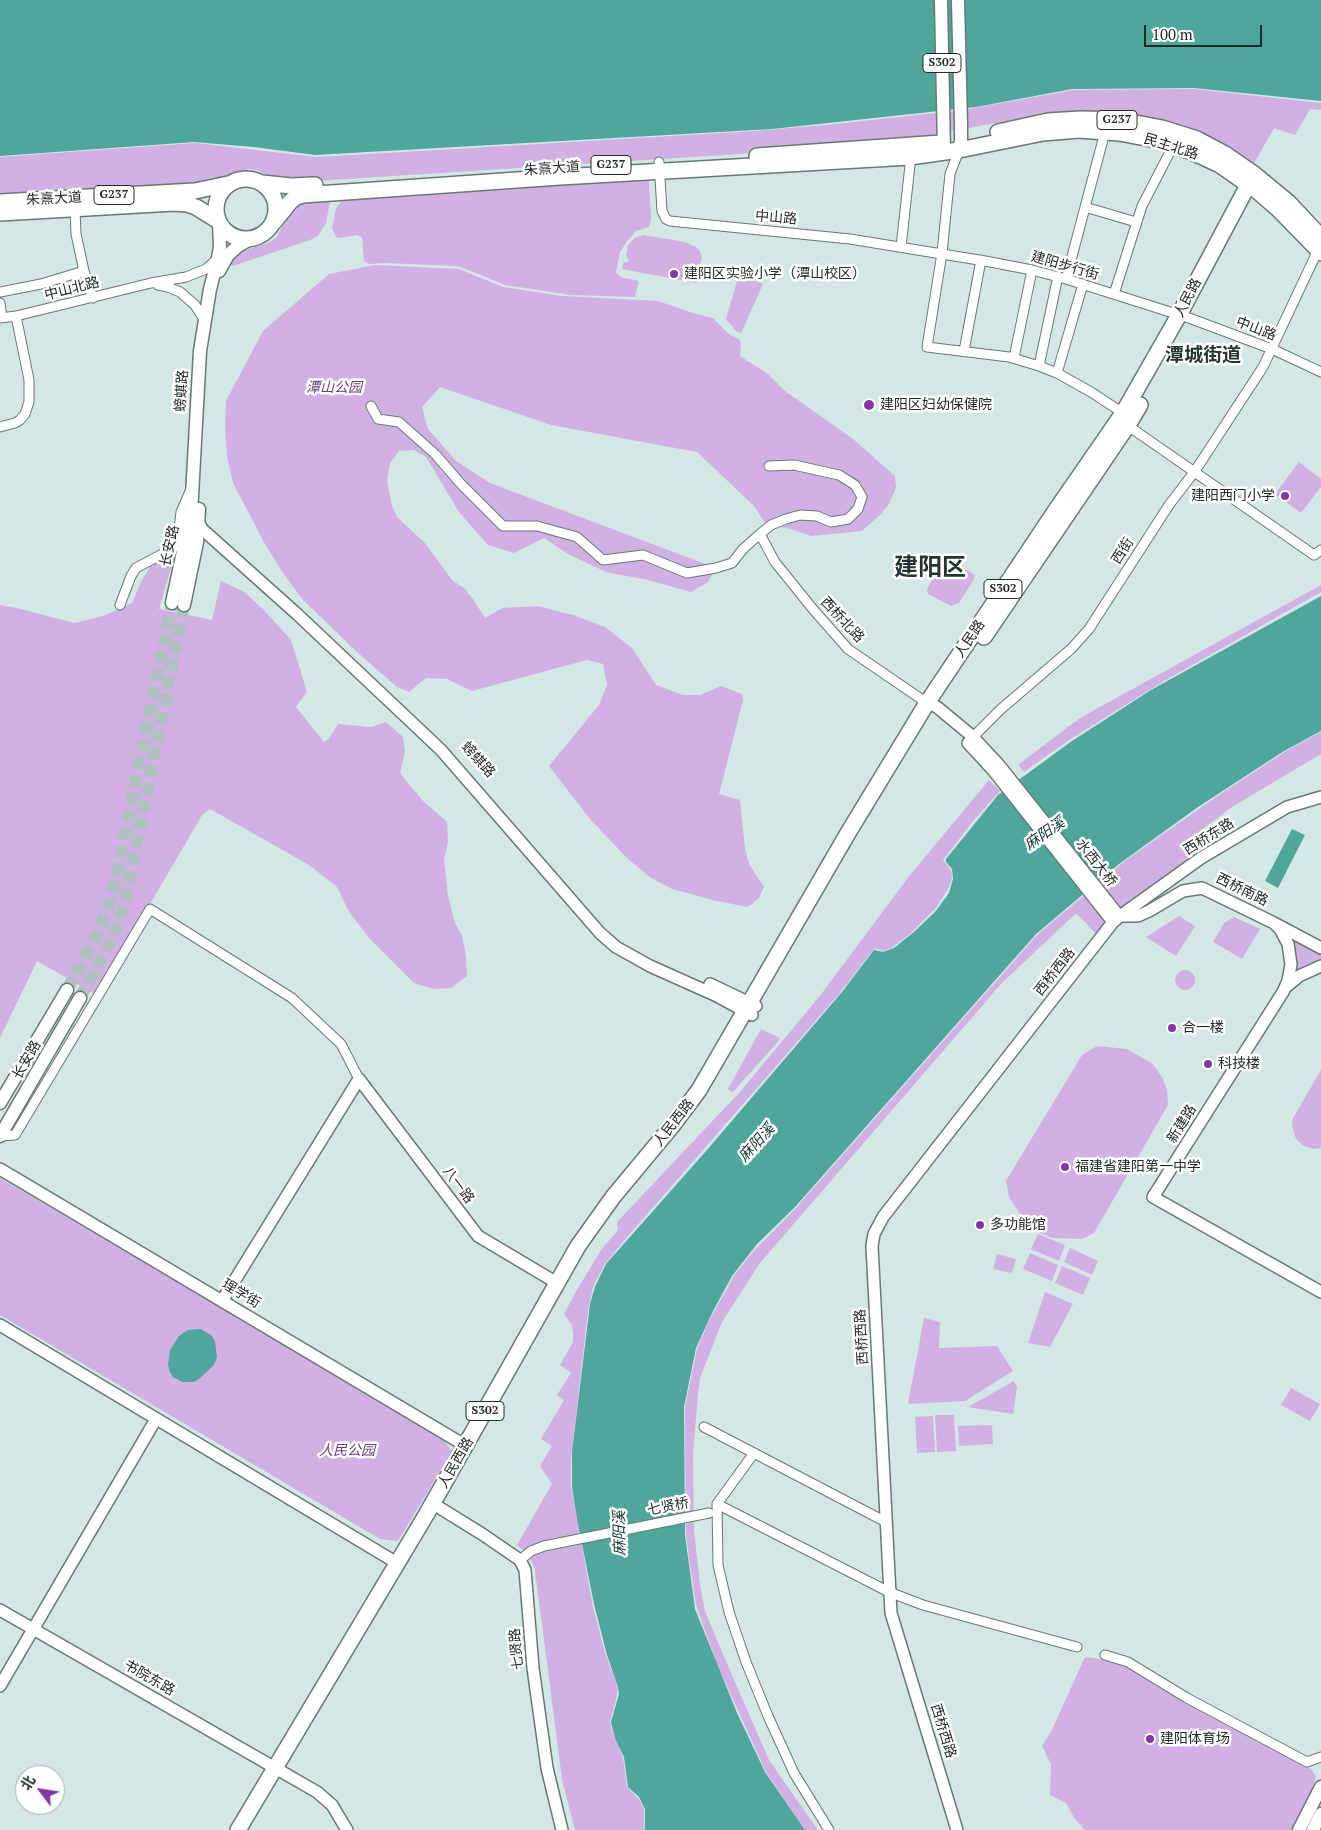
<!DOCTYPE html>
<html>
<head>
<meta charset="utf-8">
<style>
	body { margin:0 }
	#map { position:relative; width:1321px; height:1830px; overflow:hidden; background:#d3e7e4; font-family:"PT Serif","Noto Sans SC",serif }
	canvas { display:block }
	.north { position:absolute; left:15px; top:1765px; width:50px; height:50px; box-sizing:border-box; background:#fff; border:1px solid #a7aaa9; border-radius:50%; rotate:301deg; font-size:14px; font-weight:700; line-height:20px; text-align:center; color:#222a29 }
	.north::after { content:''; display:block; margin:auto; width:18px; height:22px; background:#8436a6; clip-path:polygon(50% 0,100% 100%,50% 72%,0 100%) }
	.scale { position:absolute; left:1144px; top:25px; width:118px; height:22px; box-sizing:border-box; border:2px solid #222a29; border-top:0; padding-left:6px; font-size:15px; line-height:18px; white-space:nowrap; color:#222a29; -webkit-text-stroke:4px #fff; paint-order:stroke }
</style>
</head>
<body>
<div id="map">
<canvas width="1321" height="1830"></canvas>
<div class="north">北</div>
<div class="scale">100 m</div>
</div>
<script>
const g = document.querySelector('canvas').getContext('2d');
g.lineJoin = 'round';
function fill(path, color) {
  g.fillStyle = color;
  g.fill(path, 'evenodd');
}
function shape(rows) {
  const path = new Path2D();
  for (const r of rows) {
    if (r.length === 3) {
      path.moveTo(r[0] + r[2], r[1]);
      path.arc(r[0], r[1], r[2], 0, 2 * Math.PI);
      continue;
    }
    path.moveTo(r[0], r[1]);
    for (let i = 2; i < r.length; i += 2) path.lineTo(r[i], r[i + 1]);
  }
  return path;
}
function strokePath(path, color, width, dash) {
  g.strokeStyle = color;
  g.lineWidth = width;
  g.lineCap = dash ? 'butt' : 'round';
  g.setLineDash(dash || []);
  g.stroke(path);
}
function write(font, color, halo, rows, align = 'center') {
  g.font = font + ' "PT Serif","Noto Sans SC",serif';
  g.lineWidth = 5;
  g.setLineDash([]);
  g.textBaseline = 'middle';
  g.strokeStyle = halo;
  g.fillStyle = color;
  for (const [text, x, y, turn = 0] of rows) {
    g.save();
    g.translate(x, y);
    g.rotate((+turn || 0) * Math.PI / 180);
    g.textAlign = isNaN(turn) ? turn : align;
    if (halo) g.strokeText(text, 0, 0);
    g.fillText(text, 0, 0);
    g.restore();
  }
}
fill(shape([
	[1194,89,1321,103,1321,110,1310,109,1295,135,1274,128,1252,167,1043,119,1041,113,1028,117,920,137,740,154,299,182,274,178,257,170,248,169,200,184,0,198,0,157,195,143,316,157,471,148,754,131,826,125,963,110,1074,90],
	[647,179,649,181,651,219,649,227,636,231,627,241,620,252,616,273,621,277,639,281,635,297,571,295,505,285,461,267,454,266,386,263,369,264,364,261,362,237,356,235,340,238,336,237,332,228,336,208,345,197],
	[332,199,329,206,326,223,318,236,310,240,233,266,230,263,238,252,266,244,276,238,292,208,299,203],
	[643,235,685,242,696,247,700,251,702,259,699,268,692,275,698,276,697,283,622,269,624,262,629,262,626,255,628,245,635,238],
	[375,265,459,269,503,287,562,296,658,301,693,313,713,318,730,335,739,339,741,342,740,356,768,374,785,391,853,439,895,476,896,488,889,504,881,514,862,531,811,536,791,529,766,524,754,506,697,452,551,425,440,387,422,407,428,429,456,461,490,483,716,568,708,582,691,592,648,580,606,572,568,554,544,538,514,553,488,545,459,512,426,457,414,450,399,451,390,463,387,481,392,506,397,517,425,543,452,580,464,588,473,599,485,618,502,608,538,606,573,615,605,627,632,648,656,685,683,695,700,695,721,686,742,694,743,700,719,794,740,800,745,849,749,864,764,887,759,898,752,904,747,907,713,900,672,889,651,878,627,858,590,819,549,766,599,705,607,685,603,664,587,660,472,691,447,679,426,678,409,692,397,687,356,651,302,599,281,570,265,544,233,483,227,457,225,428,226,401,263,331,329,274],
	[739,274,763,284,741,333,736,331,726,319],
	[1299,462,1321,479,1321,487,1301,513,1275,494],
	[180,547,170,571,159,609,212,620,221,581,243,591,263,609,291,640,307,692,296,707,324,742,329,739,338,724,371,727,386,722,403,737,405,752,400,773,422,800,447,822,448,841,444,860,448,896,455,923,462,936,466,956,467,976,451,988,434,989,414,983,370,939,349,912,337,887,309,865,210,809,202,815,149,906,95,994,37,961,0,1038,0,605,21,609,74,623,103,616,132,603,142,580,150,567,161,558,174,553],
	[947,558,975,575,973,581,959,603,951,606,928,594,927,589,944,559],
	[1321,585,1321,592,1164,681,1069,740,1024,772,1019,766,1019,764,1080,718],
	[1321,732,1321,754,1232,807,1195,835,1192,841,1200,853,1096,934,1077,914,1073,916,1001,984,760,1263,722,1322,700,1378,698,1393,693,1455,694,1531,700,1585,705,1611,725,1659,769,1760,818,1830,805,1830,766,1772,717,1664,696,1605,686,1536,685,1407,697,1349,710,1319,735,1274,752,1253,794,1210,1037,935,1126,860,1216,797,1286,751],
	[989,780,1000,791,974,820,943,860,951,870,952,878,949,887,936,908,910,934,891,948,884,951,875,948,839,994,622,1243,605,1264,593,1287,588,1311,571,1459,571,1486,593,1607,606,1656,618,1687,616,1700,610,1722,611,1728,623,1758,627,1787,639,1799,644,1808,644,1830,575,1830,562,1779,535,1571,532,1562,526,1553,517,1545,552,1484,540,1466,552,1446,541,1439,564,1400,557,1395,571,1373,560,1365,573,1342,573,1334,572,1325,564,1314,575,1293,601,1250,618,1230,617,1222,739,1093,819,997,910,875],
	[1179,916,1195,926,1176,956,1146,937],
	[1234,917,1260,929,1242,959,1213,942,1224,923],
	[1289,934,1321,950,1321,963,1295,975],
	[1185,980,10],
	[761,1029,780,1038,777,1043,732,1093,728,1089],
	[1097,1046,1127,1049,1153,1064,1163,1079,1167,1090,1168,1105,1094,1233,1082,1239,1053,1238,1037,1232,1025,1222,1009,1197,1006,1181,1082,1055],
	[1321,1070,1321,1148,1314,1149,1304,1146,1299,1142,1295,1137,1292,1125,1293,1118],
	[0,1178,440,1436,452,1451,398,1541,380,1539,0,1315],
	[1038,1234,1065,1245,1059,1261,1031,1249],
	[1070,1248,1098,1261,1092,1275,1064,1262],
	[1030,1253,1058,1265,1052,1281,1023,1269],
	[997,1254,1016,1259,1012,1273,993,1269],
	[1062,1266,1090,1278,1083,1295,1055,1283],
	[1045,1292,1073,1304,1050,1347,1028,1343],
	[924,1318,940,1322,939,1348,997,1346,1013,1371,965,1401,908,1404],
	[1014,1381,1017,1387,1013,1414,968,1407],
	[1291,1388,1320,1404,1310,1421,1281,1405],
	[935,1415,954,1415,956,1451,937,1452],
	[933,1416,935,1452,917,1453,915,1417],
	[992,1425,993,1444,959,1446,958,1426],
	[1085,1657,1121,1662,1184,1702,1311,1769,1316,1777,1309,1797,1292,1830,1085,1830,1075,1819,1066,1803,1050,1795,1051,1764,1042,1746,1051,1732]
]), '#d2b0e4');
fill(shape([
	[0,0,1321,0,1321,101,1194,88,1072,89,976,107,772,129,315,155,254,147,194,142,0,156],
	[1321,596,1321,731,1284,751,1198,807,1119,864,1036,934,795,1207,757,1244,732,1276,713,1311,696,1348,684,1407,685,1535,695,1609,737,1713,765,1772,805,1830,645,1830,645,1809,639,1797,628,1787,624,1757,616,1741,612,1727,611,1722,619,1694,618,1687,607,1655,594,1604,577,1519,572,1487,572,1452,590,1304,595,1287,606,1264,707,1150,842,992,874,950,883,952,894,948,914,932,935,912,949,893,953,879,952,869,946,862,946,859,998,795,1072,741,1151,690],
	[1292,829,1305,835,1278,888,1265,881],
	[201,1329,212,1336,215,1341,217,1358,213,1366,200,1378,194,1382,182,1382,173,1377,170,1372,168,1365,170,1350,179,1336,183,1333,188,1330]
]), '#4fa69b');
strokePath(shape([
	[67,990,100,928,112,896,172,603],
	[80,998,113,937,125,901,184,605]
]), '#b0c1bf', 12, [12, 6]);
const street = shape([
	[959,150,950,174,942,253,927,347,1009,357,1039,366,1057,373,1091,392,1123,413],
	[659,162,662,211,666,219,670,221,850,239,985,261,1032,270,1066,279,1189,318,1272,349,1321,372],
	[1085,207,1136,222],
	[75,209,76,234,84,271],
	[901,247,911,156],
	[1066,279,1105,132],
	[158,285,168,287,180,292,195,305,205,321],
	[0,292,41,284,84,271,93,298],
	[1114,294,1142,206,1173,146],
	[0,303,2,318],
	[0,318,16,316,151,283,186,277,206,269,217,259],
	[964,351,981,260],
	[1014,358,1032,270],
	[1039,366,1058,276],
	[1057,373,1083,284],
	[371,406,378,419,399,422,435,454,461,484,503,526,537,526,577,537,603,560,643,555,687,573,716,568,732,563,743,549,760,534,771,525,786,519,800,515,817,516,831,522,848,519,858,509,862,497,855,485,839,475,794,465,769,466],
	[1124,423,1314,555,1321,550],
	[0,427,15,423,20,420,25,414,29,402,29,380,16,316],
	[760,534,775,562,812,608,848,649,927,703],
	[120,605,131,576,136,568,177,546,181,512,191,489],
	[970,740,1001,709,1071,649,1089,629,1169,505,1195,471,1263,367,1319,248],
	[0,1136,15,1135,150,909,292,998,341,1044,359,1079],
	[704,1427,886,1522],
	[754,1453,717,1504,718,1565,729,1612,746,1662,768,1716,794,1773,829,1830],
	[717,1504,889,1592,923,1605,1077,1647],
	[520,1560,531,1551,544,1546,709,1513],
	[1105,1655,1128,1662,1187,1698,1307,1762,1321,1757]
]);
const secondary = shape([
	[196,518,202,529,297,614,441,750,600,933,616,947,650,966,715,995,752,1015],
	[927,703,937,707,955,722,972,736,999,765,1119,916],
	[968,743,993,770,1113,922],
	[1119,916,1138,916,1149,911,1183,891,1202,888,1274,923,1321,948],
	[1274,923,1280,929,1288,944,1291,964,1288,981,1283,992,1153,1197,1321,1292],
	[710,984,756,1006],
	[1287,986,1299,976,1321,966],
	[0,1169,466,1446],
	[222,1301,359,1079,478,1236,557,1283],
	[0,1325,397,1563],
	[440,1508,482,1534,520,1560,525,1570,533,1668,547,1768,562,1830],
	[0,1610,317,1792,332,1805,347,1830],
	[0,1686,156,1419],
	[957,1830,891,1613,872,1246,874,1234,883,1217,1113,922,1127,911,1201,858,1287,807,1321,797]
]);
const primary = shape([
	[941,0,944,151],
	[958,0,961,124,961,140,959,150],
	[219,271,228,255,238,246,250,239],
	[172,603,191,514,200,351,210,289,218,258,220,247,219,223],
	[184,605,197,542,199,509],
	[0,1103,67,990],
	[0,1136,80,998],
	[1299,1830,1321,1787],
	[1313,1830,1321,1814]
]);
const highway = shape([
	[998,132,1048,121,1081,119,1121,120,1162,128,1197,139,1225,154,1254,174,1288,202,1321,237],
	[757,156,941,143],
	[246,209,30],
	[262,183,291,186,315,185],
	[0,202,195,191,228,184],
	[0,213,174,203,187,204,196,207,217,220],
	[274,222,290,202,296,197,303,195,560,177,910,157,959,150,1043,133,1079,130,1119,133,1156,140,1192,152,1220,165,1256,190,1278,209,1321,253],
	[984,637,1128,425,1140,405],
	[238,1830,426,1515,578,1246,613,1197,672,1126,699,1090,848,833,927,703,1056,510,1123,413,1179,315,1254,174]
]);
strokePath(street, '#677976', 11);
strokePath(secondary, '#677976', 14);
strokePath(primary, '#677976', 15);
strokePath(highway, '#677976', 18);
strokePath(street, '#fff', 9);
strokePath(secondary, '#fff', 11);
strokePath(primary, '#fff', 12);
strokePath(highway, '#fff', 15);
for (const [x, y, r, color] of [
	[674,274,5,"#8436a6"],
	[869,405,6,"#8436a6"],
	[1285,496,5,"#8436a6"],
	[1172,1028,5,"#8436a6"],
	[1208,1064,5,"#8436a6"],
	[1065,1167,5,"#8436a6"],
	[980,1225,5,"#8436a6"],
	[1150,1739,5,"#8436a6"]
]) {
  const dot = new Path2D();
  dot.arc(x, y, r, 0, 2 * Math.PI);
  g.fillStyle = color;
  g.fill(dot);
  strokePath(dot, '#fff', 2);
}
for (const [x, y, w] of [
	[942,63,38],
	[1117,120,40],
	[611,165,40],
	[114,195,40],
	[1003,589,38],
	[485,1411,38]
]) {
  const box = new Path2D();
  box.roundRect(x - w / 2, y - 9.5, w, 19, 4);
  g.fillStyle = '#fff';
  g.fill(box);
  strokePath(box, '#222a29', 1);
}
write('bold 12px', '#222a29', null, [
	["S302",942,63],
	["G237",1117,120],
	["G237",611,165],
	["G237",114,195],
	["S302",1003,589],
	["S302",485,1411]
]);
write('14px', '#222a29', '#fff', [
	["民主北路",1171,147,17],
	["朱熹大道",552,169,-4],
	["朱熹大道",54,199,-3],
	["中山路",776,218,5],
	["建阳步行街",1065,266,16],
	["中山北路",72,289,-14],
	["人民路",1188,298,-62],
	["中山路",1256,329,21],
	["螃蜞路",182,391,-86],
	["长安路",170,546,-77],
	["西街",1123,551,-57],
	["西桥北路",842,620,47],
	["人民路",970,639,-56],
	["螃蜞路",478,760,48],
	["西桥东路",1209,837,-32],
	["水西大桥",1096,863,52],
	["西桥南路",1242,890,26],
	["西桥西路",1055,972,-52],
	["长安路",27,1060,-60],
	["人民西路",674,1123,-52],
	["新建路",1182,1124,-58],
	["八一路",458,1185,53],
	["理学街",241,1294,31],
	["西桥西路",862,1337,-93],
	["人民西路",456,1463,-60],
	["七贤桥",668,1507,-11],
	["七贤路",517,1649,-95],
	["书院东路",149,1678,30],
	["西桥西路",943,1731,73]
]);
write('14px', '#222a29', '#fff', [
	["建阳区实验小学（潭山校区）",684,274],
	["建阳区妇幼保健院",880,405],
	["建阳西门小学",1275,496,"right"],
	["合一楼",1182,1028],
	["科技楼",1218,1064],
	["福建省建阳第一中学",1075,1167],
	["多功能馆",990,1225],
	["建阳体育场",1160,1739]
], 'left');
write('italic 14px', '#6a3d7f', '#fff', [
	["潭山公园",334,388],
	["人民公园",347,1451]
]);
write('italic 15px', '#0c3631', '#fff', [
	["麻阳溪",1045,834,-35],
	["麻阳溪",757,1143,-48],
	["麻阳溪",620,1533,-91]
]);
write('bold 19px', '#243432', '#fff', [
	["潭城街道",1203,356]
]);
write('bold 24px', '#243432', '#fff', [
	["建阳区",930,568]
]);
</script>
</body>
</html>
